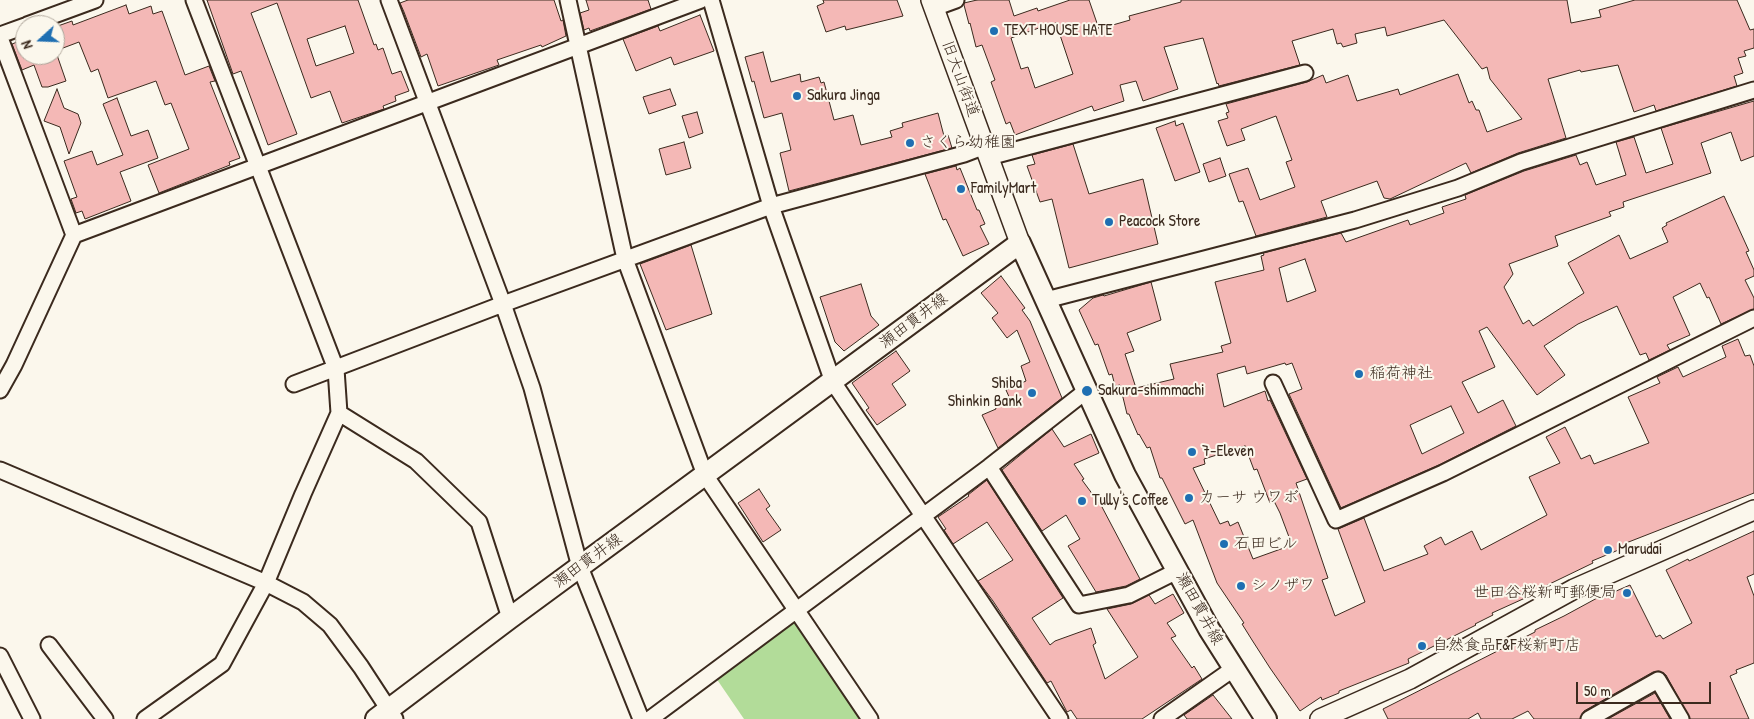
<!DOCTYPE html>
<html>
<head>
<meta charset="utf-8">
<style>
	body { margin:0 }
	#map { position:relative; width:1754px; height:719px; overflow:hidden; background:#fbf7ec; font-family:"Patrick Hand",sans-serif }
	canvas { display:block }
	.north { position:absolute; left:15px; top:15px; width:50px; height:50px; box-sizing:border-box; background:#fbf7ec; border:1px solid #aea59a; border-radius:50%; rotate:250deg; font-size:14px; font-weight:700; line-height:20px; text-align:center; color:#3b2a1e }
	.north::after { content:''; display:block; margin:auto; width:18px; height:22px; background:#1f6fb2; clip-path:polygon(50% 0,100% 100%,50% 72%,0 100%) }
	.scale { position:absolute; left:1576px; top:682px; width:135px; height:22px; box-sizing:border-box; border:2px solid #3b2a1e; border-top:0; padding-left:6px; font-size:15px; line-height:18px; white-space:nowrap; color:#3b2a1e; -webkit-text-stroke:4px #fbf7ec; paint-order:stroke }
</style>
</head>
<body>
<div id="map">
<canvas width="1754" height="719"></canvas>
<div class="north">N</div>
<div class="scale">50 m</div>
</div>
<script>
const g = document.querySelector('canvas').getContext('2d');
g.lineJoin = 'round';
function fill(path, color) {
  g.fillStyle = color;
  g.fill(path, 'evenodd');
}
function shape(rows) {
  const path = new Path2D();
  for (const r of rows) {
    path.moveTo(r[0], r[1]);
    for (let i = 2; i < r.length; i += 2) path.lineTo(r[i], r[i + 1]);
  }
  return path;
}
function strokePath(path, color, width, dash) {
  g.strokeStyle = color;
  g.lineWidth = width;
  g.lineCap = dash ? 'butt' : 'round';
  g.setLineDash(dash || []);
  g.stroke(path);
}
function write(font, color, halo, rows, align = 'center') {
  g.font = font + ' "Patrick Hand","Klee One",sans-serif';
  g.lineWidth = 4;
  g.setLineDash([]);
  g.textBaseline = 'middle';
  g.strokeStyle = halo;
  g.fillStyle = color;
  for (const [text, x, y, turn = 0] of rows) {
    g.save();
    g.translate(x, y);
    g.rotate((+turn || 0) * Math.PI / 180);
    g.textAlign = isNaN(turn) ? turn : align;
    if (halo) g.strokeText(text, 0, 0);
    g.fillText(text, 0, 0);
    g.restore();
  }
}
fill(shape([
	[787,623,799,624,859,719,744,719,716,678]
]), '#b2dc99');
const building = shape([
	[207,0,358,0,374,45,376,44,378,50,383,48,392,74,401,71,409,91,395,96,396,101,383,106,384,109,342,123,330,91,311,98,277,3,251,13,297,134,268,145,241,71,233,74,207,0],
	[345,26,354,53,316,66,307,39,345,26],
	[408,0,554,0,561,21,563,20,566,36,542,47,541,45,497,60,499,65,438,86,427,54,421,57,404,12,400,3,408,0],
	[586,0,648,0,651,9,590,31,589,28,584,30,580,13,589,10,586,0],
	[823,0,897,0,903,16,846,30,845,26,826,32,817,6,824,3,823,0],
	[977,0,1009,0,1014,16,1037,8,1038,11,1070,0,1089,0,1099,29,1130,20,1129,16,1181,2,1181,0,1567,0,1571,23,1601,17,1599,10,1635,0,1737,0,1750,30,1754,29,1754,48,1744,51,1746,56,1738,58,1743,73,1734,76,1737,86,1656,111,1654,105,1634,112,1618,65,1581,72,1580,70,1548,79,1566,138,1518,153,1471,173,1466,163,1390,199,1384,198,1377,181,1321,201,1327,217,1256,236,1243,201,1239,202,1229,174,1248,168,1260,200,1295,187,1286,162,1292,160,1276,116,1241,129,1245,140,1227,146,1218,121,1228,118,1226,113,1229,112,1226,104,1307,82,1323,75,1326,83,1348,75,1357,101,1398,89,1400,95,1458,74,1469,103,1472,101,1476,110,1479,110,1487,132,1522,119,1490,79,1487,67,1482,69,1444,20,1387,36,1385,27,1355,34,1357,43,1343,47,1341,43,1337,44,1333,29,1292,41,1300,65,1219,86,1218,83,1217,84,1203,38,1164,47,1178,89,1143,101,1136,81,1120,85,1124,101,1094,111,1092,106,1015,135,1010,122,1006,124,991,82,995,80,982,45,976,47,970,23,969,24,964,5,964,3,977,0],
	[1056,23,1073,74,1035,88,1028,67,1021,69,1011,38,1050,24,1050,25,1056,23],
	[126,5,129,14,151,6,153,14,162,11,185,75,209,66,215,81,210,82,240,158,229,162,230,165,159,193,148,165,189,149,171,103,165,105,156,81,108,98,98,69,91,72,79,42,55,51,55,27,72,21,73,25,126,5],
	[700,15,714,51,674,65,671,57,636,71,623,39,658,26,660,31,700,15],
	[25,39,25,55,57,55,66,81,48,87,42,87,34,65,22,70,12,44,25,39],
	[763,52,771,82,800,74,801,82,819,77,821,83,824,82,834,120,853,115,861,145,892,137,890,131,903,127,902,123,938,113,944,136,948,135,952,148,789,191,780,153,791,150,782,113,764,118,754,81,752,82,745,57,763,52],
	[57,89,64,108,78,114,81,123,69,154,60,127,44,121,57,89],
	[670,89,676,105,649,114,643,97,670,89],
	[117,98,131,136,148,130,158,158,120,172,131,201,85,219,82,211,76,213,71,199,77,197,64,161,92,151,97,165,123,155,103,104,117,98],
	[1754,101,1754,156,1741,161,1731,132,1701,143,1711,173,1623,202,1624,207,1609,212,1611,216,1555,236,1558,246,1509,264,1513,274,1504,287,1523,324,1529,320,1533,326,1584,293,1568,263,1619,235,1630,259,1668,242,1662,228,1667,225,1666,223,1724,196,1749,251,1746,252,1754,270,1754,276,1745,280,1754,298,1754,309,1721,324,1709,297,1707,298,1700,283,1673,297,1690,335,1667,345,1670,350,1649,360,1646,353,1640,355,1617,306,1578,324,1544,346,1565,375,1537,395,1487,327,1479,331,1495,367,1462,382,1478,413,1503,400,1516,426,1439,465,1341,508,1289,394,1302,389,1292,363,1286,365,1285,363,1247,374,1245,366,1217,374,1224,407,1265,391,1268,401,1270,400,1307,479,1296,483,1328,578,1322,580,1335,616,1365,602,1338,529,1364,518,1384,571,1428,554,1424,546,1441,537,1445,545,1472,531,1481,550,1547,515,1529,477,1560,463,1546,437,1565,427,1581,459,1590,455,1594,464,1649,443,1628,397,1660,383,1657,377,1678,367,1683,377,1726,357,1722,346,1738,339,1745,356,1750,355,1754,366,1754,493,1626,543,1628,546,1592,561,1593,563,1533,592,1534,594,1492,613,1493,615,1475,624,1476,625,1408,659,1409,663,1339,691,1339,693,1322,700,1321,697,1300,711,1270,668,1252,640,1242,624,1244,623,1217,583,1193,520,1185,524,1162,478,1160,478,1150,447,1147,448,1139,434,1138,435,1129,414,1127,414,1120,385,1115,386,1112,374,1109,375,1098,344,1095,345,1079,310,1093,298,1103,295,1104,296,1151,282,1161,320,1127,333,1134,351,1125,354,1136,388,1174,379,1170,364,1223,352,1221,346,1231,343,1215,282,1264,270,1261,256,1264,255,1263,253,1341,233,1346,242,1408,220,1410,225,1444,213,1442,207,1466,199,1465,195,1524,171,1576,155,1580,165,1587,162,1596,185,1626,175,1616,142,1634,137,1646,173,1673,164,1661,128,1754,101],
	[1305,259,1316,291,1287,302,1279,268,1305,259],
	[1451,406,1464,433,1422,454,1410,425,1451,406],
	[1245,446,1254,470,1257,469,1270,503,1274,501,1280,513,1292,545,1253,559,1238,522,1230,526,1228,521,1220,524,1193,468,1205,464,1204,459,1245,446],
	[697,112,703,133,689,138,682,116,697,112],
	[1175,121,1176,126,1183,123,1200,172,1175,181,1156,128,1175,121],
	[684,142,691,168,666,175,659,149,684,142],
	[1073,144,1089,194,1143,179,1158,244,1069,268,1052,199,1040,202,1027,166,1035,164,1032,155,1073,144],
	[1220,158,1226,176,1209,182,1203,164,1220,158],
	[956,166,957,170,960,168,977,210,979,210,985,224,980,226,989,244,963,256,946,219,943,220,925,174,956,166],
	[691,245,712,314,666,330,640,264,691,245],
	[1001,276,1025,308,1022,310,1030,321,1062,398,998,448,982,415,996,409,995,406,1010,399,1006,390,1026,381,1021,366,1030,362,1017,330,1007,338,992,318,998,313,981,293,1001,276],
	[861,284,871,316,879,325,844,351,835,342,820,297,861,284],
	[896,351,910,371,892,384,906,405,877,425,866,410,869,408,852,383,896,351],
	[1052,429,1064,447,1091,434,1099,453,1074,464,1084,479,1082,480,1102,507,1140,579,1126,586,1096,592,1068,546,1080,539,1066,515,1042,531,1002,470,1052,429],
	[987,480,1063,598,1032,618,1050,645,1055,641,1091,628,1096,643,1093,645,1105,679,1138,657,1107,609,1131,604,1149,595,1155,604,1173,594,1184,613,1167,623,1176,636,1171,638,1192,668,1194,666,1202,679,1142,719,1077,719,1071,710,1067,712,1051,681,1047,683,993,601,978,581,1013,560,987,522,953,544,944,530,946,529,938,517,969,496,968,495,987,480],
	[759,489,770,506,766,509,781,530,763,542,738,503,759,489],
	[1754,531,1754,574,1747,577,1754,596,1754,663,1736,670,1737,673,1730,676,1749,719,1690,719,1666,675,1659,671,1653,672,1584,711,1580,719,1534,719,1528,711,1512,719,1481,719,1478,713,1468,719,1388,719,1383,709,1535,632,1535,630,1564,616,1599,597,1613,590,1614,592,1630,585,1656,637,1660,635,1663,639,1692,623,1666,570,1688,559,1689,561,1754,531],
	[1655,693,1670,719,1608,719,1655,693],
	[1213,695,1232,719,1187,719,1184,715,1213,695]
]);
fill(building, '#f4b8b6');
strokePath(building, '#3b2a1e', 1);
const minor = shape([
	[389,0,503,304,532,388,580,567,641,719],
	[568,0,625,259,705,475,870,719],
	[711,0,771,206,833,382,1060,719],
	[934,8,956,0],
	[27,25,95,0],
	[0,35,25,26],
	[0,38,74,235,14,365,0,390],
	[989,157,1305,73],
	[74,235,701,0],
	[1046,300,1355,220,1458,188,1521,162,1754,90],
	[1273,383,1336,520,1443,473,1754,318],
	[294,384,503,304,771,206,964,154,985,146],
	[339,413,416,461,479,522,510,618],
	[989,467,1079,605,1129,595,1177,571],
	[0,470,266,583,303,602,330,625,361,667,395,719],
	[49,645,105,719],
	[0,656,32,719],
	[145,719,222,664,266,583,303,494,339,413,336,369,194,0],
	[650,719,989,467,1086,391],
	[1162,719,1233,669],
	[1589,719,1658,680,1681,719]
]);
const tertiary = shape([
	[931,0,1020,243],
	[1320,719,1410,679,1574,589,1754,510]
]);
const secondary = shape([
	[376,719,510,618,1020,243,1125,475,1209,629,1266,719]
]);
strokePath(minor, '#3b2a1e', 19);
strokePath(tertiary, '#3b2a1e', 22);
strokePath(secondary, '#3b2a1e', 24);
strokePath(minor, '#fbf7ec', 15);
strokePath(tertiary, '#fbf7ec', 19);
strokePath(secondary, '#fbf7ec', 20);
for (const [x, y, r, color] of [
	[994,31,5,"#1f6fb2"],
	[797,96,5,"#1f6fb2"],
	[910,143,5,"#1f6fb2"],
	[961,189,5,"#1f6fb2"],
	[1109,222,5,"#1f6fb2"],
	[1359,374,5,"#1f6fb2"],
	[1087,391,6,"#1f6fb2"],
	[1032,393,5,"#1f6fb2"],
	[1192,452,5,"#1f6fb2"],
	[1189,498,5,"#1f6fb2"],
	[1082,501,5,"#1f6fb2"],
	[1224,544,5,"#1f6fb2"],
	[1608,550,5,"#1f6fb2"],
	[1241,586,5,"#1f6fb2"],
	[1627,593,5,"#1f6fb2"],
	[1422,646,5,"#1f6fb2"]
]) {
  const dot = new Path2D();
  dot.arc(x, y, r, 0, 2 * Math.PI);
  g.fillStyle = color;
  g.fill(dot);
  strokePath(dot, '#fbf7ec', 2);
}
write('16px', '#3b2a1e', '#fbf7ec', [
	["TEXT HOUSE HATE",1004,31],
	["Sakura Jinga",807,96],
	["さくら幼稚園",920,143],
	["FamilyMart",971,189],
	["Peacock Store",1119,222],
	["稲荷神社",1369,374],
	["Shiba",1022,384,"right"],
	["Shinkin Bank",1022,402,"right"],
	["Sakura-shimmachi",1098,391],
	["7-Eleven",1202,452],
	["カーサ ウワボ",1199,498],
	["Tully's Coffee",1092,501],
	["石田ビル",1234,544],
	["Marudai",1618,550],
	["シノザワ",1251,586],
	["世田谷桜新町郵便局",1617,593,"right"],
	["自然食品F&F桜新町店",1432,646]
], 'left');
write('16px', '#3b2a1e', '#fbf7ec', [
	["旧大山街道",960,79,70],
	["瀬田貫井線",914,321,-37],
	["瀬田貫井線",588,561,-36],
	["瀬田貫井線",1199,609,61]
]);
</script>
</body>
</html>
